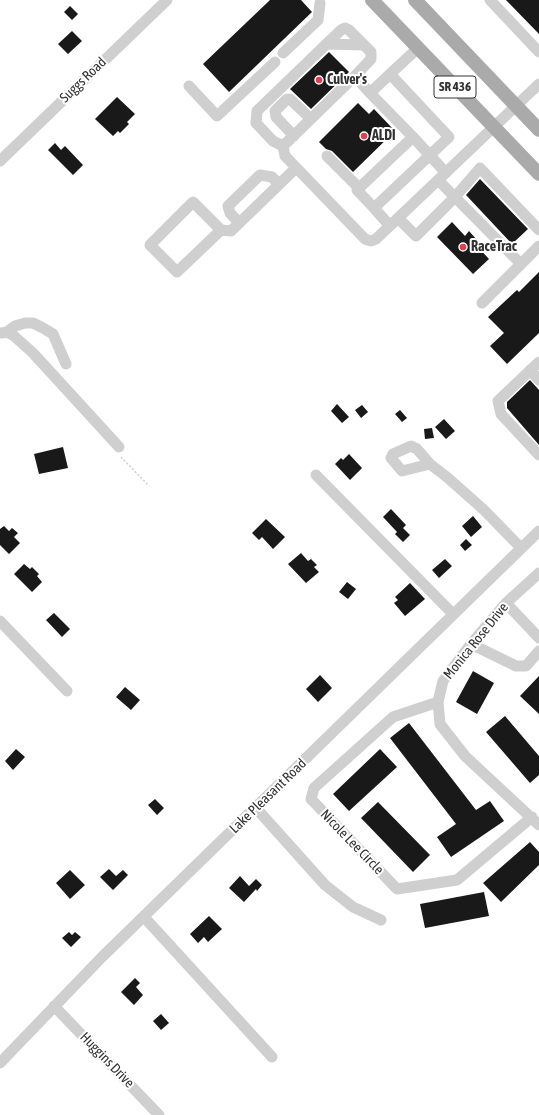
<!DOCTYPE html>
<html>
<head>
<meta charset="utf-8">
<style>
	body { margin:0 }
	canvas { display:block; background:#fff }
</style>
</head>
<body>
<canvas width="539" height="1115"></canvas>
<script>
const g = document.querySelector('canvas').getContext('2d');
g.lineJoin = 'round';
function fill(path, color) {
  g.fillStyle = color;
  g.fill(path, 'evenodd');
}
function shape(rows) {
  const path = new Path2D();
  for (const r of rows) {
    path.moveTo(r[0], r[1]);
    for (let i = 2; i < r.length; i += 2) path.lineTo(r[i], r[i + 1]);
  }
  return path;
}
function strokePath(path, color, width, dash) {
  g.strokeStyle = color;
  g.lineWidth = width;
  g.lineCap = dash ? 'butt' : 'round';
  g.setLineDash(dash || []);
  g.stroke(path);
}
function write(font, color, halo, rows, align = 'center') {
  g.font = font + ' "Asap Condensed",sans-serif';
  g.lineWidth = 4;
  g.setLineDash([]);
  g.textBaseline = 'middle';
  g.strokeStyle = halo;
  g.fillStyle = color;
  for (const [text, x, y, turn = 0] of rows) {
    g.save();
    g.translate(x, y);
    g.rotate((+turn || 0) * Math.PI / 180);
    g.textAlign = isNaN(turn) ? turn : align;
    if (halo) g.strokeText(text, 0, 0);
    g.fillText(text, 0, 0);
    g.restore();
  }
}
fill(shape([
	[270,0,301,0,312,12,229,92,203,64],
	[506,0,539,0,539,34],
	[70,6,78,14,72,20,64,12],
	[72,31,82,41,68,54,58,44],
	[329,52,349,72,311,109,290,89],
	[117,97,135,114,127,122,129,124,120,133,118,131,113,136,95,119],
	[358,103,369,114,374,109,395,131,353,172,332,151,326,149,319,142],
	[55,143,61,150,65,146,83,165,73,175,48,150],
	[480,179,528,229,512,244,466,195],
	[452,222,465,236,469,231,478,241,475,244,489,259,473,274,437,237],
	[539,272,539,333,507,364,490,346,504,333,488,317,517,290,519,292],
	[530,380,539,390,539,445,507,408,507,402],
	[337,404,349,417,342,423,331,411],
	[362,405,368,412,361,418,355,410],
	[400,410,407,418,402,422,395,414],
	[444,419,455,431,446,439,435,427],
	[432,428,434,438,425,439,424,429],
	[63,447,68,468,39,474,34,454],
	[349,454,362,468,350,480,335,464,341,458,343,460],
	[391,509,406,525,403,528,410,535,403,542,395,534,397,532,383,517],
	[473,516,482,527,471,537,462,526],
	[266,519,285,537,273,549,262,537,259,540,252,533],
	[4,526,9,531,12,528,18,533,14,537,20,543,9,554,0,545,0,529],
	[466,539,472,545,465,551,460,545],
	[301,553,308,561,311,559,317,565,314,567,319,572,306,583,288,564],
	[445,559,452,566,439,578,432,570],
	[24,564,30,569,32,567,39,574,37,576,42,582,32,592,14,574],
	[347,582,356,589,348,599,339,592],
	[410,583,425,599,405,616,394,603,398,600,395,597],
	[54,613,70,629,62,637,46,620],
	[473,671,494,683,477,714,456,702],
	[320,675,332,688,318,702,306,689],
	[539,676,539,714,520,696],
	[125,687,140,700,131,710,116,697],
	[505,716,539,756,539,775,530,783,486,732],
	[409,723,476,810,490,801,504,821,451,857,437,837,456,824,390,738],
	[16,749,25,757,13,770,5,761],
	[380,749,397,767,349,811,333,794],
	[155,799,164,808,157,815,148,805],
	[378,802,430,855,413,872,361,818],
	[530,842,539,852,539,865,501,902,483,883],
	[109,869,116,876,123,870,128,875,113,890,100,877],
	[70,870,85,885,70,899,56,883],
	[240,876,249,886,256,879,262,885,257,891,256,889,244,902,229,888],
	[484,892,489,916,425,928,420,904],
	[209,916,222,929,208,942,204,937,198,943,190,934],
	[69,932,72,935,75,932,81,937,71,947,62,938],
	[135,978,140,983,136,987,143,995,134,1005,121,992],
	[161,1014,169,1023,161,1030,153,1021]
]), '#191919');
strokePath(shape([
	[121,457,149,486]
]), '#ccc', 1.5, [2, 2]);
strokePath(shape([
	[490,0,539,52],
	[326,44,364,45],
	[283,53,318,20,320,3],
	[390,74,449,137,374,208,357,190,413,137,370,93,390,74,418,48],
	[189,86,217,116,275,62],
	[294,136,276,117,275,111,287,99,290,99,311,119],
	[413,137,446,173],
	[283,146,285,156,365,239,371,241,376,239,539,84],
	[283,146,273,141,256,123,257,111,341,30,345,28,349,30,371,52,371,59,355,76,370,93],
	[283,146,355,76],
	[327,156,359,188],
	[0,161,167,0],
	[438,180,521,264,539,246],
	[374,208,390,226],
	[398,218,416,236,455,197,480,168,539,230],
	[239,223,230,213,228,206,260,175,272,177,279,184],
	[221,230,193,202,150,245,177,272,221,230,231,231,296,168],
	[482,303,521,264],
	[7,332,15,326,25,323,33,323,43,328,53,334,66,364],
	[2,333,7,332,14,336,33,353,119,447],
	[539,362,498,401,501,414,539,455],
	[530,370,539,380],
	[430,464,402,471,391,458,393,454,411,446,417,449,430,464,448,478,484,510,521,548],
	[316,475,453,614],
	[539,573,506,603,471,644,443,681,438,702,440,724,465,756,539,825],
	[506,603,539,638],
	[0,621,67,691],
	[471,644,516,666,526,666,539,651],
	[438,702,393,717,314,788,311,799,397,889,457,880,532,817],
	[256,808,325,885,353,907,381,920],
	[144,917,272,1057],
	[54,1006,159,1115],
	[0,1063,102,957,539,531]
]), '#cfcfcf', 11);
strokePath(shape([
	[372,0,539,174],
	[415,0,539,130]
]), '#aaa', 14);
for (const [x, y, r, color] of [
	[319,80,4,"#de3f51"],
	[364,136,4,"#de3f51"],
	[463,247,4,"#de3f51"]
]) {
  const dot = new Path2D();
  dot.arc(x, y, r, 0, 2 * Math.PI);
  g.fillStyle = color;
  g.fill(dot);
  strokePath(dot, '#fff', 1.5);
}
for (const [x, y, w] of [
	[455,87,42]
]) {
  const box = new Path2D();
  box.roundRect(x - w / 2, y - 11, w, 22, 3);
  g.fillStyle = '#fff';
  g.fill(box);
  strokePath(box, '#323232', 1);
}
write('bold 13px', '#323232', null, [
	["SR 436",455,87]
]);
write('14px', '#323232', '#fff', [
	["Suggs Road",83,80,-44],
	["Monica Rose Drive",476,641,-51],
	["Lake Pleasant Road",268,796,-44],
	["Nicole Lee Circle",352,842,46],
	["Huggins Drive",107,1060,46]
]);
write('bold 14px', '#323232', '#fff', [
	["Culver's",327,80],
	["ALDI",372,136],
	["RaceTrac",471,247]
], 'left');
</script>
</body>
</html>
